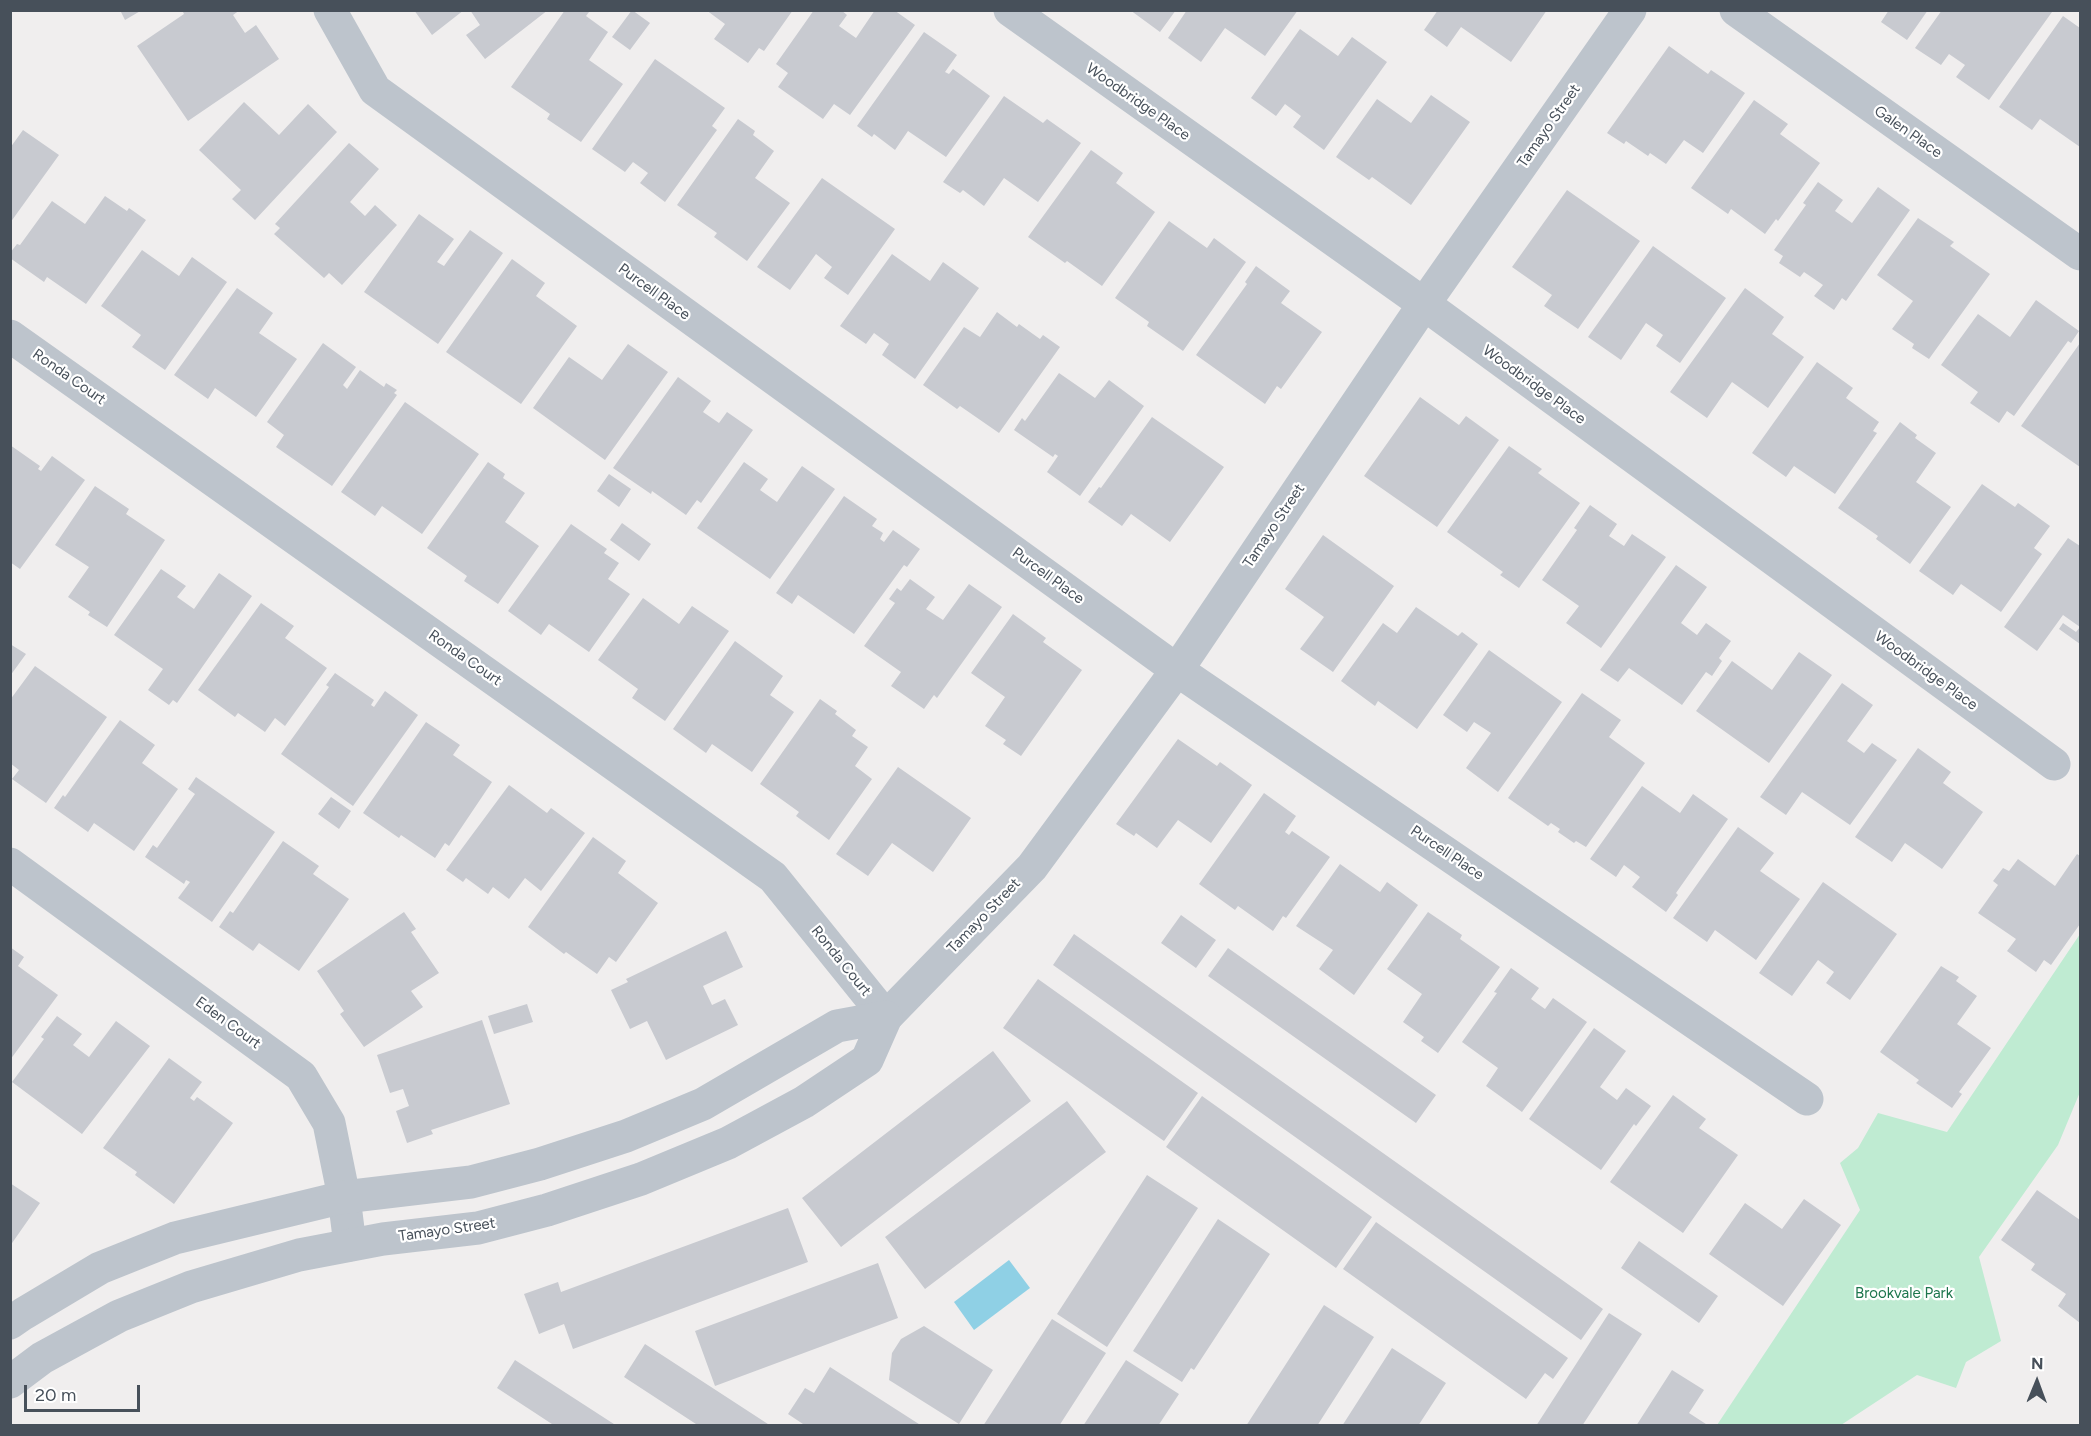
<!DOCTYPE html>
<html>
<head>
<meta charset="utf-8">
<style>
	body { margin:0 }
	#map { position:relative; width:2091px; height:1436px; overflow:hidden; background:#f0eeee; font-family:Figtree,sans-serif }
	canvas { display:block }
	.frame { position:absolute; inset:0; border:12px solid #47505a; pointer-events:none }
	.north { position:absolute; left:2007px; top:1352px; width:60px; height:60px; -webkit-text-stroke:4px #fff; paint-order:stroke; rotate:1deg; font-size:16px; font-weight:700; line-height:24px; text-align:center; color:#47505a }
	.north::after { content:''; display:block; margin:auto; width:21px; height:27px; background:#47505a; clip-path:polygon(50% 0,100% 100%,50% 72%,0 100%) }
	.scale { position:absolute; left:24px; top:1385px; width:116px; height:27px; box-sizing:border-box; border:3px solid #47505a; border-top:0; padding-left:8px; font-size:18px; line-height:21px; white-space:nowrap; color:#47505a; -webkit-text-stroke:4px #fff; paint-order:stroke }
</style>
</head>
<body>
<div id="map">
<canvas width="2091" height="1436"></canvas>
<div class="frame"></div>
<div class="north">N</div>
<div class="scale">20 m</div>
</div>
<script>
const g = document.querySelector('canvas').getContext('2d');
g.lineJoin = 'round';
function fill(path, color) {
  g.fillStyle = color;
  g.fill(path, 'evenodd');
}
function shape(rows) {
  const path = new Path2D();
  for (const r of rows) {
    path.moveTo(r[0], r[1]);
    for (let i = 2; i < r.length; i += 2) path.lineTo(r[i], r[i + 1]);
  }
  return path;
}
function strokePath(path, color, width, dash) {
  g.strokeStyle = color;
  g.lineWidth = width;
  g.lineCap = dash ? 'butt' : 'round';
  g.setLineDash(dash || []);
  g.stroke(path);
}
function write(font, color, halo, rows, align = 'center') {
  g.font = font + ' Figtree,sans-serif';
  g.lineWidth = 4.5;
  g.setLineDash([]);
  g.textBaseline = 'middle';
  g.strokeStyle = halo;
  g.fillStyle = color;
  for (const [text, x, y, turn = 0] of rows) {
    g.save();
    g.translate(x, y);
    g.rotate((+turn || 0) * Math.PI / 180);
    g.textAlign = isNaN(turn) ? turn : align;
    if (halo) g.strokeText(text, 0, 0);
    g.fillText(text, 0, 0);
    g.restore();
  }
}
fill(shape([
	[2080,934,2080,1092,2058,1145,1979,1257,2001,1341,1966,1362,1956,1388,1917,1375,1841,1425,1717,1425,1860,1210,1840,1163,1858,1148,1878,1113,1947,1132]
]), '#bfebd2');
fill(shape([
	[1009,1260,1030,1288,974,1330,954,1302]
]), '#8fd0e5');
fill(shape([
	[120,10,142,10,125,20],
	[182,10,240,10,233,15,245,33,256,25,279,59,188,121,137,46,184,14],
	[414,10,464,10,432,35],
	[470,10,548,10,485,59,466,35,480,25],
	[565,10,586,10,589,12,586,16,608,32,589,60,623,84,581,142,547,119,550,114,511,87],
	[632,10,650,23,630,50,612,37],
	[706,10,793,10,764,51,759,48,748,63,714,39,725,24],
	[814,10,841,10,847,15,839,26,856,38,875,10,894,10,915,25,850,115,834,104,823,119,778,87,788,73,776,64],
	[1130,10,1176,10,1160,32],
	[1187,10,1298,10,1265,56,1225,28,1201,62,1168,38],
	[1438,10,1547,10,1511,62,1461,27,1447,47,1424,30],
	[1889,10,1928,10,1907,40,1881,22],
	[1942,10,2049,10,2052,12,1989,100,1956,77,1965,65,1949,54,1941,65,1915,48],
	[2063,16,2080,28,2080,147,2040,119,2032,130,1999,107],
	[1300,29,1338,56,1352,37,1387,62,1324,150,1293,127,1301,116,1285,104,1276,116,1251,98],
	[924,32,957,55,945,72,949,74,953,69,990,96,946,157,908,131,895,150,874,134,872,137,857,126],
	[1669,46,1708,74,1711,70,1745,93,1703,153,1684,140,1666,164,1650,153,1648,156,1626,141,1624,144,1607,133],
	[655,59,725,108,712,126,717,130,665,202,640,183,648,173,633,162,625,172,592,149],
	[1431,95,1470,122,1411,205,1372,177,1369,180,1336,157,1377,99,1411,123],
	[1004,96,1043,123,1047,119,1081,143,1038,202,1004,178,984,206,963,190,960,193,943,182],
	[1754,100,1788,124,1780,134,1820,163,1778,221,1776,219,1765,234,1731,209,1728,214,1691,188],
	[244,102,279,135,308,104,337,132,255,220,232,199,241,190,199,150],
	[738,119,755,131,753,135,774,151,755,178,790,203,747,261,714,237,717,233,677,205],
	[23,130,59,155,10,223,10,148],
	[349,143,379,169,350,202,365,216,375,205,397,225,342,285,329,273,324,278,274,234,280,228,275,224],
	[1091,150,1123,173,1116,183,1155,212,1102,286,1067,261,1065,263,1028,237],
	[822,178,895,229,848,295,824,278,832,267,816,254,790,290,757,267],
	[1818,182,1843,200,1835,211,1852,223,1878,187,1910,210,1846,301,1842,298,1834,310,1814,296,1823,285,1804,272,1800,277,1779,263,1783,256,1774,250,1806,205,1803,203],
	[1567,190,1640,241,1578,329,1544,306,1552,295,1512,267],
	[105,196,127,211,129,208,146,220,86,304,47,277,44,282,10,258,10,253,17,244,20,245,52,201,85,224],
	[419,214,454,239,437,262,444,266,470,230,503,253,438,344,364,292],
	[1918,218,1954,242,1950,246,1990,274,1929,359,1912,348,1914,344,1892,329,1913,301,1877,275],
	[1169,221,1207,248,1214,238,1246,262,1183,351,1147,326,1149,322,1115,298],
	[1653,246,1726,298,1680,363,1656,346,1663,335,1646,323,1621,360,1588,337],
	[142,250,179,276,192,257,227,282,165,370,132,347,141,335,101,306],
	[892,254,930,281,943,262,979,288,915,379,882,355,889,344,874,333,866,344,840,326],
	[512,259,545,283,536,296,577,326,521,404,446,352],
	[1256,266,1290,291,1281,303,1322,332,1281,389,1277,386,1265,404,1196,355,1247,284,1245,282],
	[237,288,273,313,259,333,297,359,256,417,215,388,208,399,174,375],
	[1745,288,1784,317,1772,334,1804,357,1768,408,1732,382,1707,418,1670,392],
	[2036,300,2079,331,2071,343,2068,341,2014,416,2007,411,1999,423,1970,403,1978,392,1941,365,1978,314,2010,337],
	[997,312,1017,327,1019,324,1040,339,1043,335,1060,347,999,433,960,406,957,409,923,385,964,327,980,337],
	[323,343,356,367,343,385,347,389,360,370,384,387,386,383,397,390,394,393,397,395,332,486,276,447,284,435,267,422],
	[2080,343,2080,467,2021,426],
	[628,344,668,372,605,460,533,408,569,357,602,380],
	[1817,362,1853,388,1846,398,1879,422,1873,431,1877,433,1835,494,1794,466,1786,477,1752,453],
	[1059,373,1095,398,1109,380,1144,406,1080,496,1047,472,1058,456,1055,454,1053,457,1014,430,1022,418,1025,421],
	[678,377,711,401,703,412,719,423,727,412,753,430,701,503,697,500,686,515,652,491,651,494,613,468],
	[1420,397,1459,425,1466,416,1499,440,1437,527,1364,476],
	[405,402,479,454,422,534,382,506,375,516,341,492],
	[1152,417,1224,467,1170,542,1131,514,1122,526,1088,502,1099,487,1101,488],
	[1900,422,1917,435,1915,438,1936,453,1916,482,1951,507,1910,564,1876,539,1878,536,1838,508],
	[10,445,40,466,38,469,41,471,52,456,85,480,20,569,10,562],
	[1509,446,1542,469,1538,473,1580,503,1519,588,1500,575,1503,572,1447,532],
	[488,462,505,474,503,478,525,493,505,522,539,546,498,604,464,581,467,576,427,548],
	[744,462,768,479,760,490,777,502,802,466,835,489,770,579,697,528],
	[609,474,631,489,619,507,597,491],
	[1982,484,2015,507,2018,503,2050,526,2034,548,2042,554,2001,612,1961,584,1953,595,1919,571],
	[95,486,129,509,126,514,165,540,107,627,88,615,90,612,68,597,89,567,55,545],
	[844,496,877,519,872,526,883,533,880,539,884,542,893,530,920,549,907,567,904,565,854,634,798,595,792,604,776,593],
	[1590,505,1617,524,1609,536,1624,546,1632,534,1666,557,1601,648,1566,623,1579,606,1542,580,1577,530,1574,528],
	[622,523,651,544,639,561,610,540],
	[571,524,607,549,604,553,619,563,608,579,630,594,589,652,549,624,541,635,508,611],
	[1323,535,1394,586,1333,672,1300,649,1324,617,1285,589],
	[2068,538,2080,546,2080,644,2059,629,2063,623,2076,632,2080,627,2063,615,2037,651,2004,627],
	[1676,565,1707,587,1681,623,1697,635,1706,623,1731,641,1719,658,1722,661,1712,676,1706,672,1682,705,1629,668,1618,682,1600,670],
	[161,569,186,586,177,597,194,609,219,573,252,596,177,703,173,700,169,705,148,690,163,669,114,635],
	[910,579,935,597,926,609,943,620,969,584,1002,607,937,698,934,695,924,709,891,686,901,672,864,646,895,603,889,599,897,588,901,591],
	[643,598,679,624,692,606,729,631,665,721,632,698,638,689,598,660],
	[261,603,294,626,285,638,327,668,285,726,275,718,265,732,238,713,235,717,198,690],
	[1416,607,1458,636,1462,632,1478,644,1417,729,1378,701,1375,706,1341,681,1383,623,1397,633],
	[1013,614,1046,638,1043,642,1082,670,1021,756,1003,744,1006,740,985,726,1005,697,971,673],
	[735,641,783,676,770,695,794,712,752,772,712,744,706,753,673,729],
	[10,644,26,654,10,676],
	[1489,650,1562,702,1498,792,1466,768,1491,733,1474,722,1467,732,1443,715],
	[1799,652,1832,675,1769,763,1696,711,1732,661,1772,690],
	[35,666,107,717,46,803,12,779,19,770,10,763,10,700],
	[335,673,374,700,371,705,374,707,385,691,418,715,353,806,281,754,329,687,326,685],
	[1842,683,1873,705,1847,741,1864,753,1872,743,1897,760,1850,825,1802,792,1786,815,1760,797],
	[1582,693,1621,720,1609,737,1645,763,1586,847,1576,841,1574,843,1558,832,1560,829,1551,823,1548,826,1508,798],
	[820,699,837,711,835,714,856,730,852,736,868,747,855,766,872,779,829,840,796,816,799,812,760,784],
	[120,720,155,745,142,763,178,789,134,851,94,823,88,832,54,808,63,795,65,797],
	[426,722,460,745,453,755,492,782,449,846,445,843,435,858,401,835,399,838,363,813],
	[1178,739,1217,766,1220,762,1252,785,1211,843,1178,820,1157,848,1136,833,1134,836,1116,824],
	[1918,748,1951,772,1943,783,1983,812,1942,869,1905,843,1892,862,1855,837],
	[898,767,971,818,933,872,892,843,868,876,836,854],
	[196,777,275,832,212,922,178,898,190,882,186,880,184,884,145,857,153,845,157,848,195,794,188,789],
	[509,785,547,813,551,808,585,833,541,891,525,878,509,899,493,887,488,894,466,878,463,882,446,870],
	[1642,786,1680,813,1693,794,1728,819,1676,893,1678,895,1666,912,1632,887,1640,877,1624,865,1616,877,1590,859],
	[1264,793,1296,816,1285,832,1289,835,1292,831,1330,857,1286,918,1283,916,1273,931,1238,906,1235,910,1199,884],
	[331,797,351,811,339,829,318,814],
	[1738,827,1774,853,1760,871,1800,899,1756,960,1715,930,1707,942,1673,918],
	[593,837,626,861,618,873,658,903,616,962,609,957,597,974,566,952,564,954,528,927],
	[283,841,319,866,313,874,349,899,299,971,259,943,253,951,219,927,230,911,233,913],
	[2077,854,2080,856,2080,924,2051,965,2044,960,2036,972,2007,951,2016,939,1978,913,1998,885,1993,881,2003,868,2009,871,2018,859,2055,886],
	[1340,864,1380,892,1387,882,1418,905,1354,995,1319,969,1333,950,1296,926],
	[1823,882,1897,934,1850,1000,1826,983,1834,972,1818,960,1792,996,1759,973],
	[404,912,416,929,411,932,439,973,411,991,423,1007,364,1047,340,1014,344,1011,317,971],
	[1428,912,1462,935,1460,939,1500,967,1438,1053,1421,1041,1424,1037,1403,1022,1422,994,1387,969],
	[1181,915,1216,940,1196,968,1161,943],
	[726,931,743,967,703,986,712,1005,725,999,738,1025,666,1060,647,1021,630,1029,611,990,628,982,626,979],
	[1074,934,1603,1309,1581,1340,1053,965],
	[10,947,24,957,18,966,58,995,10,1060],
	[1228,948,1436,1095,1416,1123,1208,976],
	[1941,966,1959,977,1956,981,1977,996,1957,1024,1991,1048,1959,1092,1962,1094,1952,1108,1916,1083,1919,1080,1880,1052],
	[1511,968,1539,988,1531,999,1545,1009,1553,998,1587,1022,1522,1112,1486,1086,1498,1068,1462,1042,1497,993,1494,992],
	[1038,979,1198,1093,1164,1141,1003,1028],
	[527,1004,533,1022,494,1034,488,1016],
	[57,1016,82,1034,73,1045,89,1057,116,1021,150,1046,82,1134,12,1082,44,1039,41,1037],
	[482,1020,510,1104,431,1130,433,1134,407,1143,396,1111,409,1106,403,1089,390,1093,377,1055],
	[1594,1028,1626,1051,1600,1087,1617,1100,1626,1088,1651,1106,1636,1126,1634,1124,1601,1170,1529,1119],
	[993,1051,1031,1101,841,1247,802,1198],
	[169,1058,202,1082,190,1098,194,1101,197,1097,233,1123,174,1204,135,1175,137,1172,103,1148],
	[1673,1095,1706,1119,1699,1128,1738,1155,1683,1233,1610,1182],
	[1202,1096,1372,1217,1336,1268,1166,1147],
	[1067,1101,1106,1152,925,1289,885,1237],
	[1147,1175,1198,1208,1107,1347,1057,1314],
	[10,1183,40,1203,10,1246],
	[2037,1190,2080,1220,2080,1323,2058,1306,2066,1294,2031,1270,2035,1264,2001,1240],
	[1804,1199,1841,1225,1783,1306,1709,1254,1745,1203,1782,1229],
	[788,1208,808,1262,573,1349,564,1324,539,1334,524,1294,558,1282,561,1292],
	[1218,1219,1270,1254,1194,1370,1191,1368,1182,1382,1133,1351],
	[1376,1222,1568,1358,1553,1379,1545,1373,1526,1399,1343,1269],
	[1639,1241,1718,1296,1699,1323,1621,1268],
	[878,1263,898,1318,715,1386,695,1331],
	[1324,1305,1374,1337,1317,1426,1246,1426],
	[1609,1313,1642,1334,1582,1426,1536,1426],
	[1052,1319,1106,1353,1059,1426,983,1426],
	[924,1326,993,1370,959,1424,889,1380,892,1353,901,1339],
	[645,1344,771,1426,699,1426,624,1377],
	[1392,1348,1446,1383,1418,1426,1342,1426],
	[515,1360,617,1426,555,1426,497,1388],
	[1126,1360,1179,1394,1158,1426,1083,1426],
	[830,1367,922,1426,806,1426,788,1414,805,1388,814,1393],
	[1672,1370,1704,1390,1689,1413,1709,1426,1636,1426]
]), '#c8cad0');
strokePath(shape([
	[330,10,375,90,1177,670,1807,1099],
	[1010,10,1424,304,2054,764],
	[1736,10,2080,254],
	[10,336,773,877,886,1017,1032,867,1177,670,1424,304,1630,10],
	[10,864,301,1076,329,1123,344,1197,350,1245]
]), '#bdc4cc', 33);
strokePath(shape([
	[10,1323,23,1314,100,1268,175,1238,344,1197,471,1182,540,1164,626,1136,703,1104,837,1026,886,1017],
	[10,1382,42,1358,119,1316,191,1287,299,1255,383,1239,478,1228,547,1210,641,1179,728,1143,804,1102,867,1060,886,1017]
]), '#bdc4cc', 33);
write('15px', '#47505a', '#fff', [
	["Woodbridge Place",1138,102,35],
	["Tamayo Street",1549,126,-55],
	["Galen Place",1908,132,35],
	["Purcell Place",654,292,36],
	["Ronda Court",69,377,35],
	["Woodbridge Place",1534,385,36],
	["Tamayo Street",1274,526,-56],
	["Purcell Place",1048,576,36],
	["Ronda Court",465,658,35],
	["Woodbridge Place",1926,671,36],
	["Purcell Place",1447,853,34],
	["Tamayo Street",984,916,-46],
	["Ronda Court",841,961,51],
	["Eden Court",228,1023,36],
	["Tamayo Street",447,1230,-8]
]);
write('15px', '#1d764d', '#fff', [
	["Brookvale Park",1904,1294]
]);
</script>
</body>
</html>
